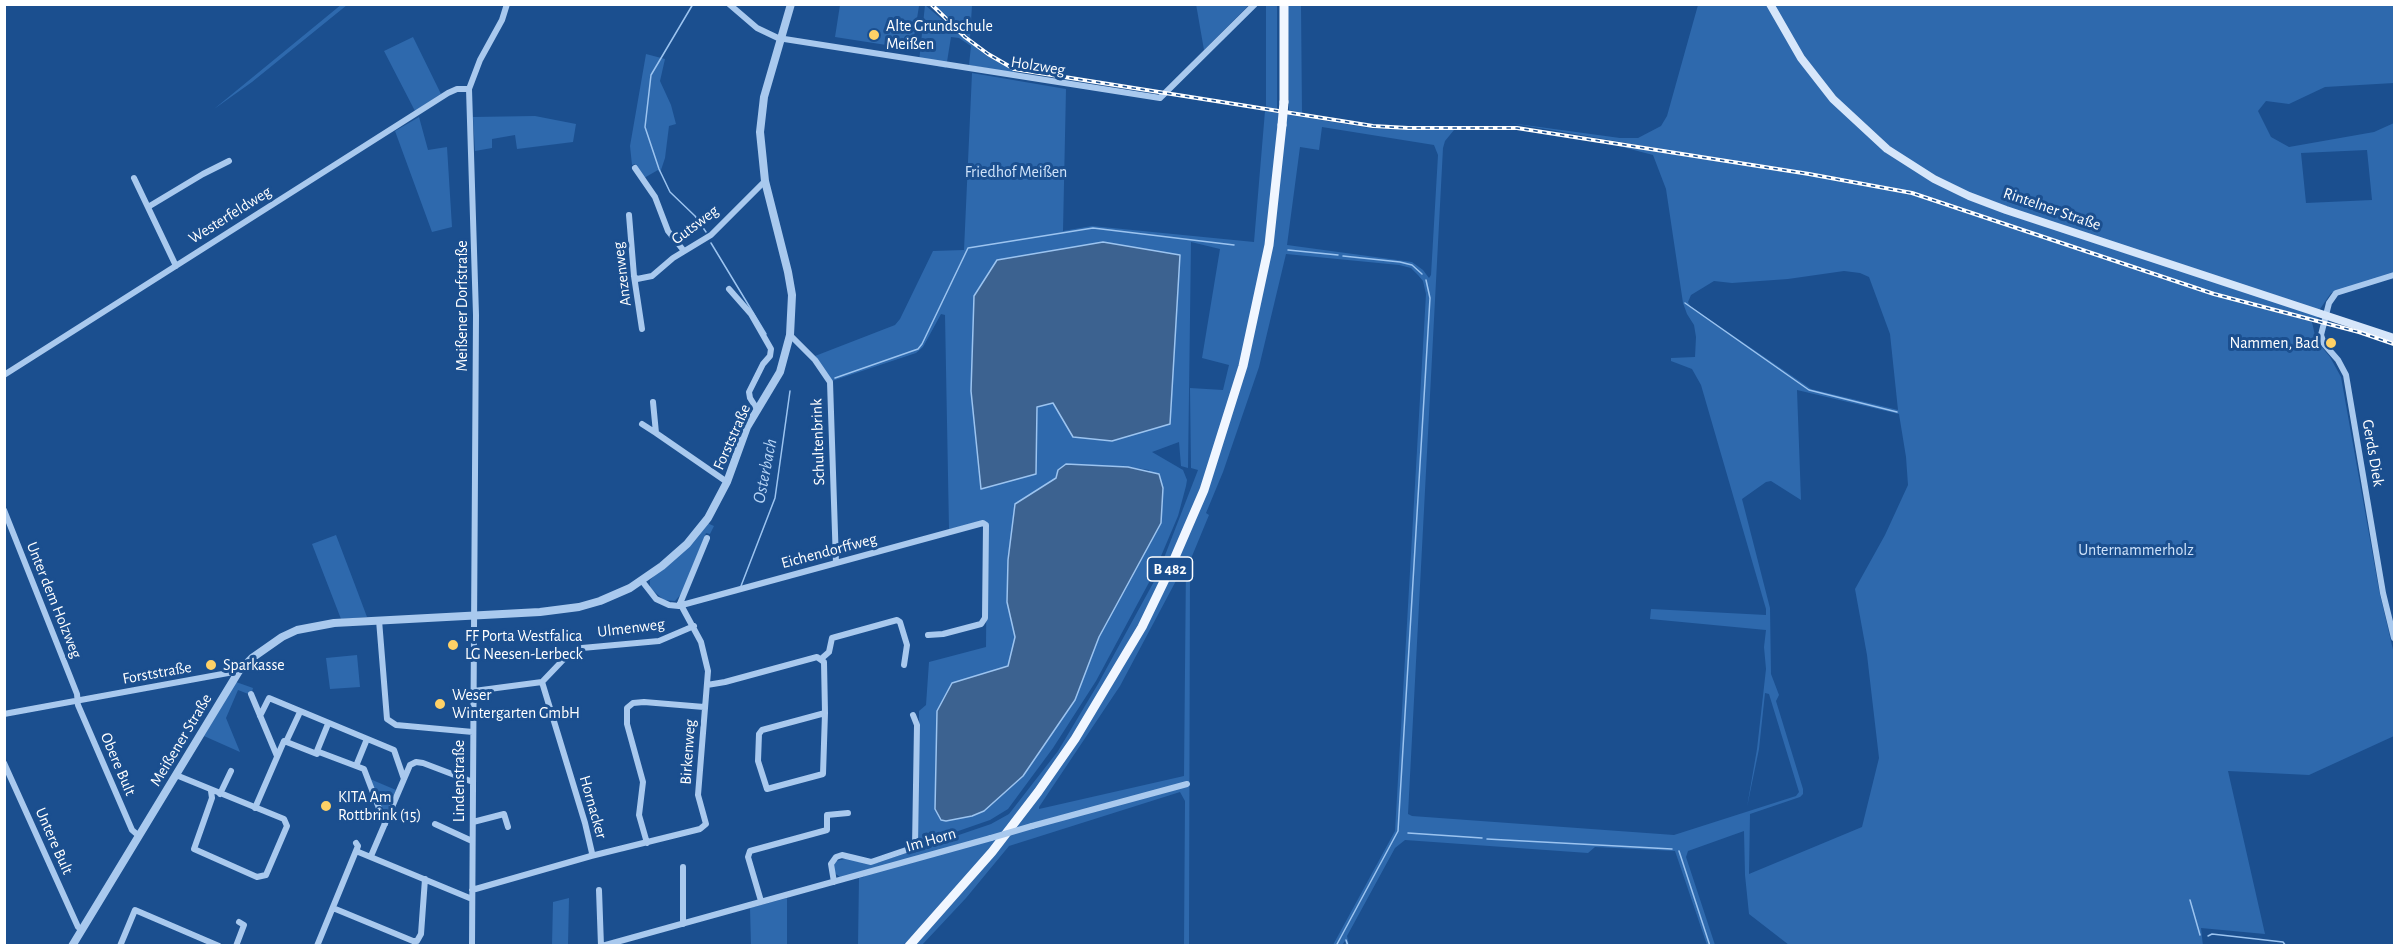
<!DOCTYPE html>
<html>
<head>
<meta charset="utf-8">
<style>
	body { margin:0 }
	#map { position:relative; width:2399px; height:950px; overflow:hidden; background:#1b4f8f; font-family:"Alegreya Sans",sans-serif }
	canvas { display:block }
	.frame { position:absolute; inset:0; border:6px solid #fff; pointer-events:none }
</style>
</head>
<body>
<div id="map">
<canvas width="2399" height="950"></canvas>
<div class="frame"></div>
</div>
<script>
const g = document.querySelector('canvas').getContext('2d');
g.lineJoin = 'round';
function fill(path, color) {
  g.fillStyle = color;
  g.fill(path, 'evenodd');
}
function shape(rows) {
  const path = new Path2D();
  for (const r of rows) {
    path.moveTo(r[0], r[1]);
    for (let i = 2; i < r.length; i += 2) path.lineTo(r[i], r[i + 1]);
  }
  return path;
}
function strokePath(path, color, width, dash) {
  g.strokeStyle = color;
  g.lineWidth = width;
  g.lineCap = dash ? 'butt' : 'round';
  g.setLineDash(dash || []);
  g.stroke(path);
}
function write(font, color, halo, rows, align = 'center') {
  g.font = font + ' "Alegreya Sans",sans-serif';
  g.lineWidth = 6;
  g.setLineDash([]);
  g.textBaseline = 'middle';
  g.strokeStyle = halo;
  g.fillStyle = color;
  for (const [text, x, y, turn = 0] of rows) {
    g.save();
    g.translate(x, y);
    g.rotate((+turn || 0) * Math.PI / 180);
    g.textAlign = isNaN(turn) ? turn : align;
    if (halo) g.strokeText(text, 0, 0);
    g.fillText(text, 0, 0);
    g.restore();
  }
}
fill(shape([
	[342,4,347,5,252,82,214,109],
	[910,4,919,6,912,49,835,37,840,5],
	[1196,4,1249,4,1249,5,1204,50],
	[925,5,964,38,987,56,1014,70,1014,73,969,65,971,46,959,38,951,37,946,68,919,62],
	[935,5,972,5,970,38],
	[1266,5,1277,5,1277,109,1266,107],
	[1288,5,1301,5,1302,113,1289,110],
	[1698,5,2394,5,2394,83,2325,87,2289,104,2266,101,2258,111,2271,137,2289,147,2374,132,2394,123,2394,273,2331,293,2320,309,2318,320,2227,295,2225,298,2312,322,2316,340,2330,357,2341,377,2379,590,2394,654,2394,736,2309,775,2228,771,2265,934,2201,928,2203,946,1789,945,1749,914,1745,875,1744,831,1688,851,1686,857,1715,945,1707,945,1675,851,1595,847,1588,853,1405,840,1395,848,1347,936,1349,945,1346,945,1345,941,1342,945,1333,945,1395,831,1426,294,1423,281,1418,275,1411,268,1399,265,1286,254,1259,367,1223,472,1206,513,1209,515,1190,561,1189,945,1184,945,1185,801,1180,792,1009,846,966,898,922,945,858,945,859,878,864,877,865,872,840,877,833,872,832,868,836,861,850,858,864,863,877,863,991,824,1009,814,1058,751,1098,684,1157,576,1198,470,1191,468,1190,388,1223,390,1229,365,1202,358,1220,249,1191,242,1188,468,1181,466,1179,442,1152,452,1183,470,1187,480,1186,486,1178,516,1153,575,1096,681,1053,748,1008,809,990,820,918,845,919,711,926,705,929,662,986,647,987,522,949,529,945,315,941,314,923,347,916,353,832,381,815,356,895,325,900,319,933,251,964,250,972,73,1066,89,1063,231,1092,226,1254,242,1265,111,1376,129,1454,130,1445,141,1443,148,1408,814,1412,816,1674,835,1796,796,1799,792,1769,694,1765,693,1759,749,1747,807,1757,749,1766,669,1764,647,1766,630,1650,619,1651,609,1766,615,1766,609,1701,385,1692,369,1671,361,1671,358,1695,357,1696,337,1694,325,1687,314,1683,303,1666,189,1653,155,1611,144,1661,152,1662,149,1510,123,1620,138,1638,138,1661,126,1667,116],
	[1322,127,1434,145,1438,155,1431,275,1429,278,1423,270,1412,262,1287,245,1300,147,1319,150],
	[2367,150,2372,200,2306,203,2301,153],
	[1180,255,1112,441,1073,437,1053,402,1036,407],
	[1844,271,1860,273,1869,277,1890,334,1898,410,1811,389,1690,306,1688,302,1691,295,1714,281,1732,283,1788,279],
	[1797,390,1899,414,1906,457,1908,485,1885,535,1855,589,1867,655,1879,758,1862,827,1749,874,1750,814,1800,797,1803,794,1803,789,1776,701,1779,695,1771,674,1770,608,1742,499,1766,482,1771,481,1801,500],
	[1066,464,1128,467,1149,470,1099,637,1075,700,1023,776,984,811,972,816,952,683,1008,666,1015,637,1007,602,1008,560,1015,504,1056,478],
	[1186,562,1184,776,1039,809,1039,807,1120,686],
	[413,37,441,94,415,111,384,51],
	[646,54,665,59,660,81,671,105,676,124,669,126,665,158,660,173,658,170,644,178,635,164,632,165,630,146],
	[535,116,576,124,573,142,517,149,515,135,492,139,492,148,475,151,473,117],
	[419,117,428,150,447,147,452,227,432,232,395,131],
	[707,523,714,526,710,534,706,533,682,593,675,601,664,600,650,588,650,580],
	[336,535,355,585,367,617,341,619,312,544],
	[357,655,360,687,330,689,326,658],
	[236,682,253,688,251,695,238,690,226,718,240,752,204,736],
	[370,779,396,790,385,818],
	[569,898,568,945,552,945,553,902],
	[787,898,787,945,751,945,750,908]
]), '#2e69ad');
const water = shape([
	[1103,242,1180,255,1170,424,1112,441,1073,437,1053,403,1037,407,1036,474,981,489,971,391,974,296,997,260,1103,242],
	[1066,464,1128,467,1159,474,1163,488,1161,523,1099,637,1075,700,1023,776,984,811,972,816,946,821,941,820,935,809,937,711,952,683,1008,666,1015,637,1007,602,1008,560,1015,504,1056,478,1058,470,1066,464]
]);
fill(water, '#3c6290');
strokePath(water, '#9cc4f0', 1.5);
strokePath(shape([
	[693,4,651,75,645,127,659,169,670,192,695,216,706,232],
	[711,243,766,334],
	[1288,250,1338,255],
	[1343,256,1400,262,1412,265,1422,274],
	[1685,303,1809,390,1897,412],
	[835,378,918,349,922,344,968,248,1093,228,1234,245],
	[741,586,775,498,790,391],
	[1408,833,1482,838],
	[1487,839,1672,849],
	[1679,851,1710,946],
	[2190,900,2200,935],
	[2208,936,2212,934,2283,942,2286,946],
	[1346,940,1348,946],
	[1336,946,1398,831,1430,298,1426,280]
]), '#9cc4f0', 1.5);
strokePath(shape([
	[729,4,757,28,778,38,1160,98,1255,4],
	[635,168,655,197,668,231,684,251],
	[134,178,176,266],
	[148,207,203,174,229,161],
	[629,215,634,276,642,329],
	[2394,275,2336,293,2329,303,2321,335,2324,344,2338,360,2346,375,2383,593,2394,638],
	[634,276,637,279,652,276,673,258,711,235,765,181],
	[729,289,751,314,771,349,770,356,763,364,749,392,750,398,757,409],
	[790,335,815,360,830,382,836,563],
	[4,375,448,93,457,89,469,89],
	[653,402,656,433,727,482],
	[642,424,656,433],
	[4,510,77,694,78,705,132,830,139,836],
	[642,581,656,599,669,605,679,606],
	[682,605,983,523,986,525,985,618,981,624,943,634,928,635],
	[679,606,707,538],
	[379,620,387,719,396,725,473,732],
	[821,659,829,652,832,638,897,620,900,622,907,645,904,665],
	[707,685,725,682,817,657,824,662,825,713,823,774,767,789,758,761,759,734,762,730,825,713],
	[474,691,542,682,563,660,582,648,659,641,694,626],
	[251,694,277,756],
	[4,714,239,671],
	[260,716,269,698,394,750,404,779],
	[286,742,300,712],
	[319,752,364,769,385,824],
	[319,752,317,751,328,724],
	[4,763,78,927,82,929],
	[356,766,367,739],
	[176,775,284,819,287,826,266,875,257,877,194,849,212,798,211,791],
	[220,794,231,771],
	[255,808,284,741,317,754,319,752],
	[473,822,504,814,508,827],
	[435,824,472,841],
	[1032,826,1187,784],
	[647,843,639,815,643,782,627,724,627,708,633,703,644,702,704,707],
	[356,851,472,899],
	[371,856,410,765,416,762,423,763,473,782],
	[591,856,700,829,706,824,698,795,708,671,701,642,681,605],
	[683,867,683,924],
	[834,882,831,864,836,857,842,855,871,862,915,847,917,725,913,715],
	[472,890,591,856,592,853,585,823,542,682],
	[599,890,601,946],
	[761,901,748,857,750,851,827,830,827,815,848,813],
	[333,908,413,941,417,941,421,934,425,879],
	[120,946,135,910,219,946],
	[236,946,244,925,239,922],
	[317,946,358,846,356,843],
	[472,946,476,315,469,89,480,60,502,20,507,4],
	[602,946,991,838]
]), '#a9c9ee', 6);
strokePath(shape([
	[72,946,239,671,252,658,282,637,297,630,334,623,540,612,579,607,600,601,630,588,662,566,687,544,708,518,727,482,747,427,780,372,790,335,792,295,788,272,765,181,760,132,764,97,791,4]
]), '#a9c9ee', 8);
strokePath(shape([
	[1770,4,1801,58,1833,99,1887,149,1934,179,1969,196,2006,210,2394,338]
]), '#d6e6fa', 8);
strokePath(shape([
	[1284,102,1284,4],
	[909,946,992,852,1038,792,1075,739,1142,627,1169,571,1204,490,1243,366,1269,245,1282,125]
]), '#f0f6ff', 9);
const rail = shape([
	[931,4,965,37,988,54,1014,69,1373,126,1408,128,1517,128,1809,174,1912,193,2214,294,2359,332,2394,344]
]);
strokePath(rail, '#fff', 4);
strokePath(rail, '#1b4f8f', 1.5, [4.5]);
strokePath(shape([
	[991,838,1032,826]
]), '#a9c9ee', 6);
strokePath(shape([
	[1282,125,1284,102]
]), '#f0f6ff', 9);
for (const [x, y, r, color] of [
	[874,35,6,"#ffd166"],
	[2331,343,6,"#ffd166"],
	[453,645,6,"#ffd166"],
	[211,665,6,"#ffd166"],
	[440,704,6,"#ffd166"],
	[326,806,6,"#ffd166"]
]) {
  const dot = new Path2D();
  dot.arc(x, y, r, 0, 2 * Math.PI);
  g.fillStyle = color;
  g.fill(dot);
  strokePath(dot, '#1b4f8f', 2);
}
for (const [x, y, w] of [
	[1170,569,45]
]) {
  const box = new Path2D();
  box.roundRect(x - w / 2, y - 12, w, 24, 4.5);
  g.fillStyle = '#1b4f8f';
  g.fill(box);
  strokePath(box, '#fff', 1.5);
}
write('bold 15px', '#fff', null, [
	["B 482",1170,569]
]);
write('16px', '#fff', '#1b4f8f', [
	["Alte Grundschule",886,26],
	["Meißen",886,44],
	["Nammen, Bad",2319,343,"right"],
	["FF Porta Westfalica",465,636],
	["LG Neesen-Lerbeck",465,654],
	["Sparkasse",223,665],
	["Weser",452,695],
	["Wintergarten GmbH",452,713],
	["KITA Am",338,797],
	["Rottbrink (15)",338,815]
], 'left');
write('16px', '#fff', '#1b4f8f', [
	["Holzweg",1038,66,9],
	["Rintelner Straße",2052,209,19],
	["Westerfeldweg",230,215,-32],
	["Gutsweg",695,225,-37],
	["Anzenweg",622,274,-97],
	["Meißener Dorfstraße",462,306,-90],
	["Forststraße",732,437,-66],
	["Schultenbrink",818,442,-92],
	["Gerds Diek",2373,453,80],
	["Eichendorffweg",829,551,-15],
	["Unter dem Holzweg",54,600,68],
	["Ulmenweg",631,628,-7],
	["Forststraße",157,673,-10],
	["Meißener Straße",181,740,-59],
	["Birkenweg",688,752,-86],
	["Obere Bult",118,764,67],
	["Lindenstraße",459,781,-90],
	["Hornacker",593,807,74],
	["Im Horn",931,840,-16],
	["Untere Bult",54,841,66]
]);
write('16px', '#cfe3fa', '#1b4f8f', [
	["Friedhof Meißen",1016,172],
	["Unternammerholz",2136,550]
]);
write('italic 18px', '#b5d3f5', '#1b4f8f', [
	["Osterbach",765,471,-79]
]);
</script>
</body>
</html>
